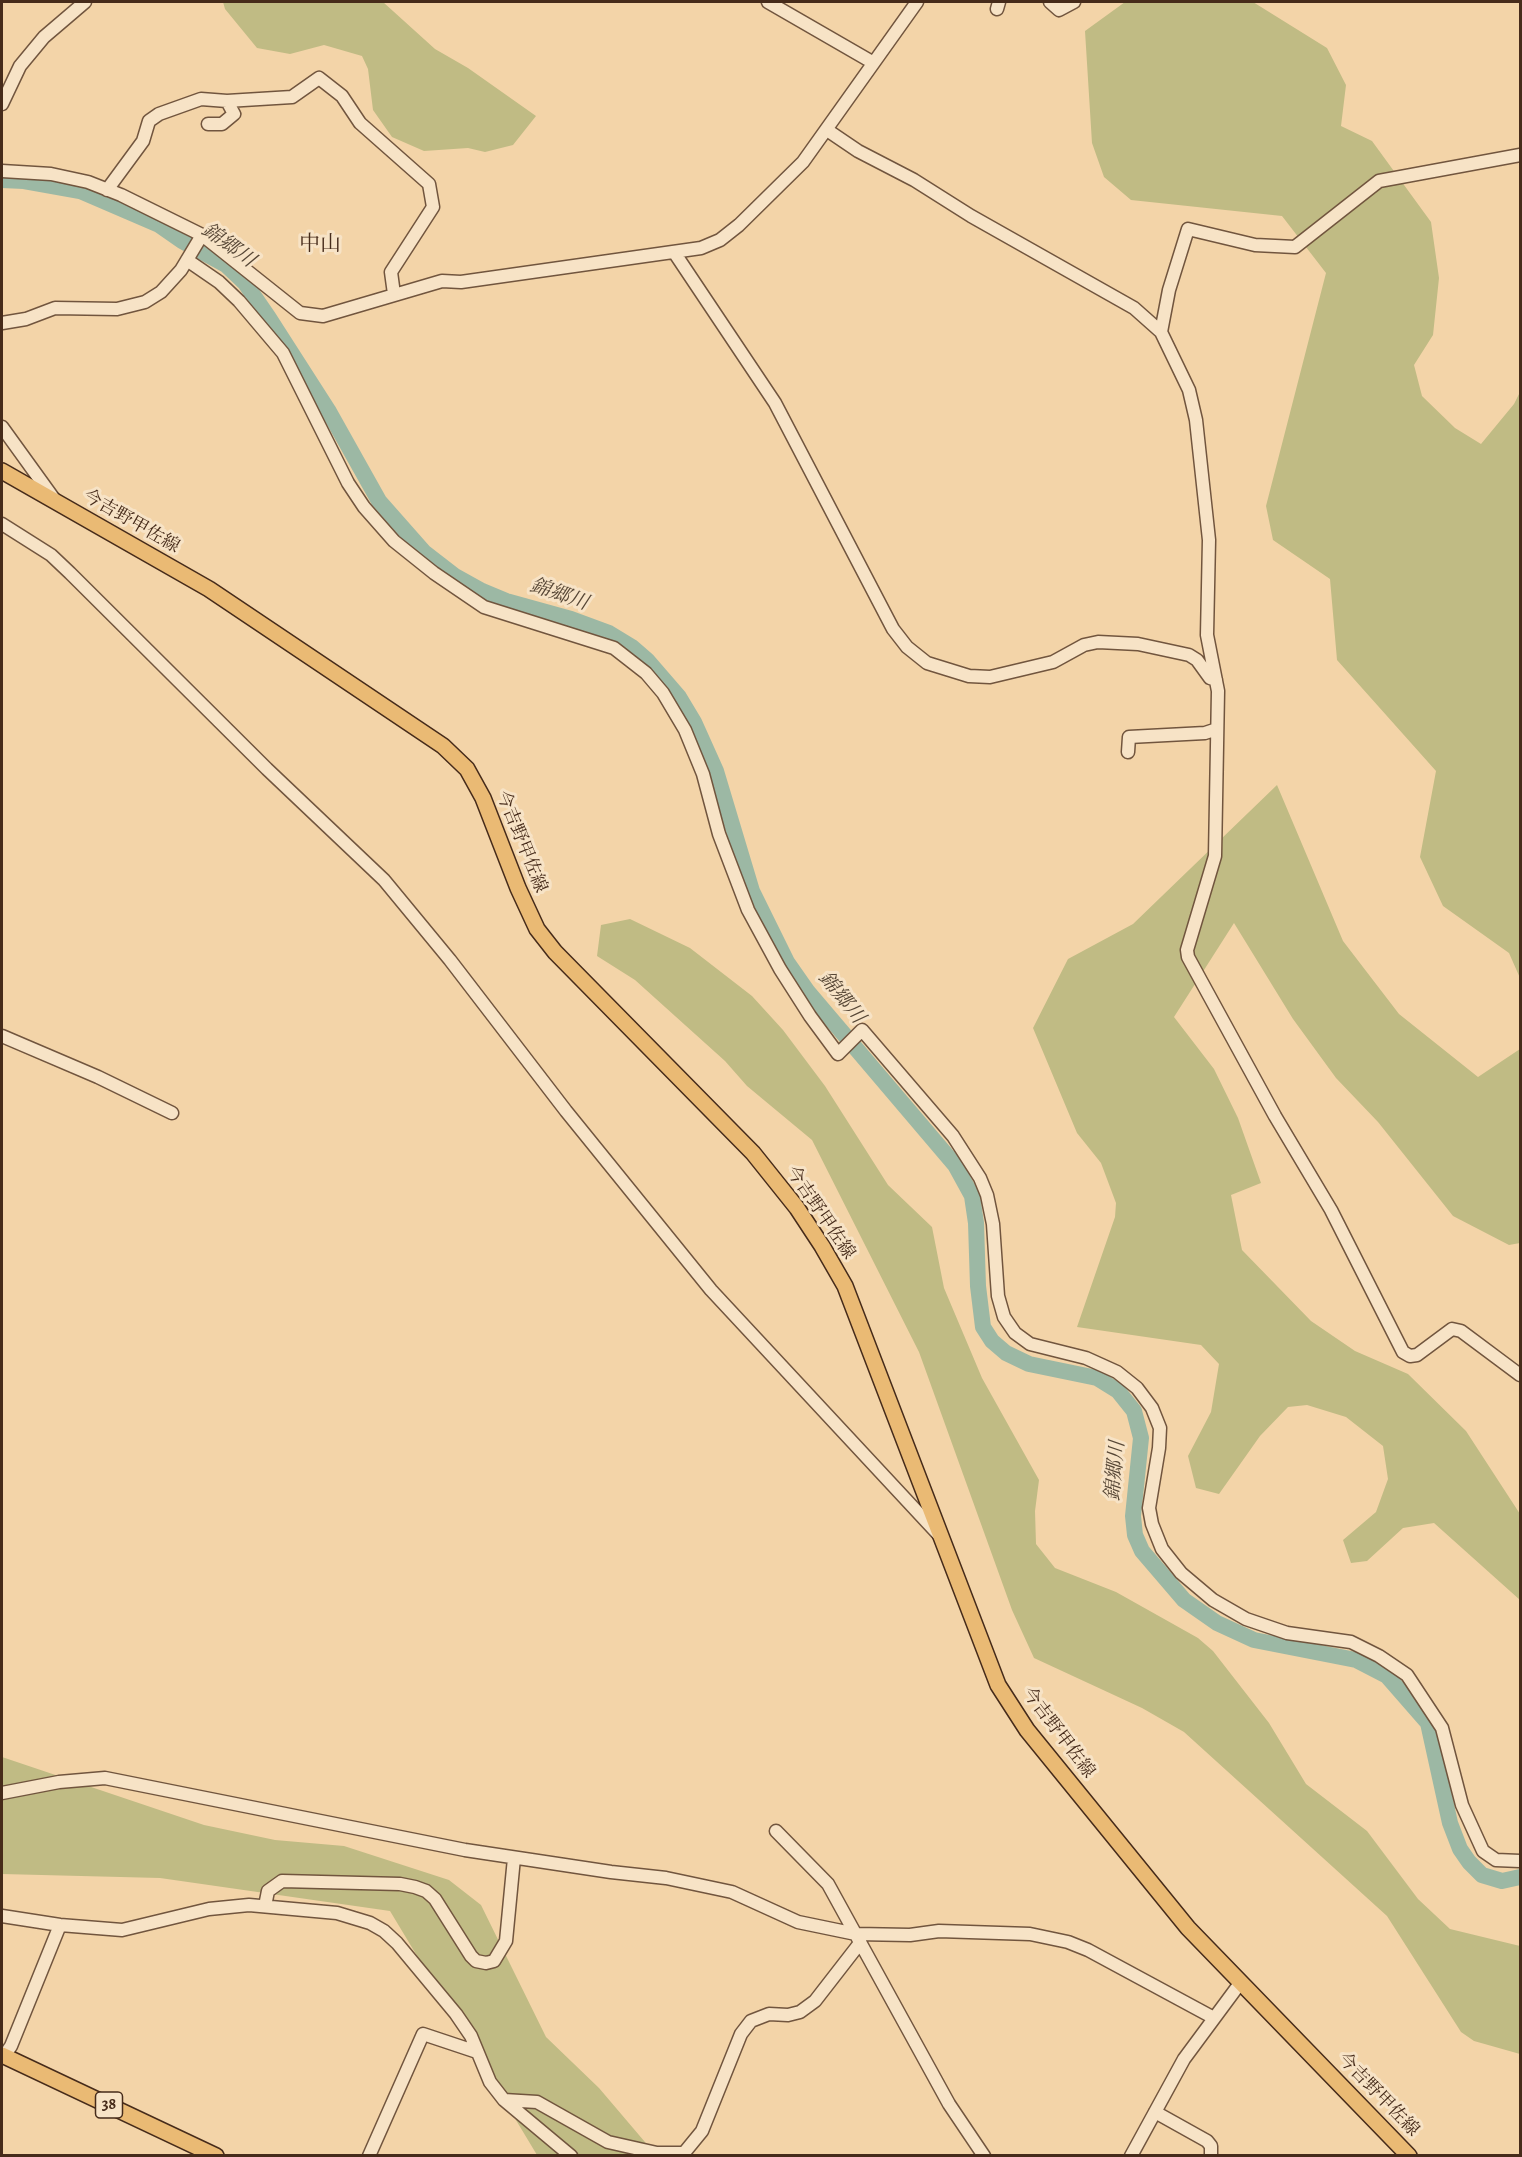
<!DOCTYPE html>
<html>
<head>
<meta charset="utf-8">
<style>
	body { margin:0 }
	#map { position:relative; width:1522px; height:2157px; overflow:hidden; background:#f3d4a8; font-family:Alegreya,serif }
	canvas { display:block }
	.frame { position:absolute; inset:0; border:3px solid #462b1a; pointer-events:none }
</style>
</head>
<body>
<div id="map">
<canvas width="1522" height="2157"></canvas>
<div class="frame"></div>
</div>
<script>
const g = document.querySelector('canvas').getContext('2d');
g.lineJoin = 'round';
function fill(path, color) {
  g.fillStyle = color;
  g.fill(path, 'evenodd');
}
function shape(rows) {
  const path = new Path2D();
  for (const r of rows) {
    path.moveTo(r[0], r[1]);
    for (let i = 2; i < r.length; i += 2) path.lineTo(r[i], r[i + 1]);
  }
  return path;
}
function strokePath(path, color, width, dash) {
  g.strokeStyle = color;
  g.lineWidth = width;
  g.lineCap = dash ? 'butt' : 'round';
  g.setLineDash(dash || []);
  g.stroke(path);
}
function write(font, color, halo, rows, align = 'center') {
  g.font = font + ' Alegreya,"Noto Serif JP",serif';
  g.lineWidth = 6;
  g.setLineDash([]);
  g.textBaseline = 'middle';
  g.strokeStyle = halo;
  g.fillStyle = color;
  for (const [text, x, y, turn = 0] of rows) {
    g.save();
    g.translate(x, y);
    g.rotate((+turn || 0) * Math.PI / 180);
    g.textAlign = isNaN(turn) ? turn : align;
    if (halo) g.strokeText(text, 0, 0);
    g.fillText(text, 0, 0);
    g.restore();
  }
}
fill(shape([
	[223,2,383,2,435,49,468,68,536,116,513,145,485,152,468,148,424,151,392,137,373,110,368,69,362,56,324,45,290,54,257,48,225,9],
	[1125,2,1253,2,1327,48,1346,85,1341,126,1372,141,1431,222,1439,278,1433,335,1414,365,1422,396,1455,428,1481,444,1514,404,1520,392,1520,978,1509,953,1443,906,1420,857,1436,771,1337,660,1330,579,1273,540,1266,506,1326,273,1282,216,1131,200,1104,177,1092,143,1085,31],
	[1277,785,1343,941,1399,1014,1478,1077,1520,1049,1520,1243,1509,1245,1453,1216,1378,1122,1336,1078,1293,1019,1234,923,1174,1017,1214,1069,1238,1118,1261,1183,1231,1195,1242,1250,1311,1321,1355,1351,1408,1374,1466,1431,1520,1514,1520,1600,1434,1523,1403,1528,1367,1561,1351,1563,1343,1540,1376,1512,1388,1479,1383,1446,1346,1417,1307,1405,1288,1407,1260,1436,1219,1494,1196,1488,1188,1456,1211,1412,1219,1364,1201,1345,1077,1327,1115,1217,1116,1203,1101,1163,1077,1133,1033,1028,1068,959,1133,924],
	[630,919,690,948,752,996,783,1030,825,1086,888,1185,932,1227,944,1288,982,1378,1039,1480,1035,1511,1036,1544,1055,1568,1116,1592,1198,1638,1213,1651,1269,1723,1306,1784,1367,1831,1418,1899,1450,1929,1520,1946,1520,2054,1474,2041,1461,2032,1387,1916,1184,1732,1142,1708,1034,1658,1012,1610,919,1352,812,1140,747,1086,725,1061,635,980,597,956,601,925],
	[2,1757,204,1825,275,1840,344,1846,449,1880,481,1905,546,2037,599,2088,656,2155,537,2155,390,1911,160,1878,2,1874]
]), '#c0bb84');
strokePath(shape([
	[2,180,24,181,80,191,159,225,182,241,226,265,245,283,269,318,328,410,379,501,424,552,455,576,482,591,506,601,571,619,609,633,632,647,647,660,679,697,694,722,716,771,752,891,787,962,808,992,955,1165,972,1196,976,1223,978,1286,983,1327,992,1341,1006,1353,1029,1364,1097,1378,1118,1391,1134,1411,1141,1438,1133,1516,1135,1535,1142,1551,1184,1600,1217,1623,1254,1640,1356,1660,1387,1676,1428,1723,1450,1823,1460,1849,1469,1862,1482,1875,1502,1881,1520,1877]
]), '#9cb8a4', 16);
const minor = shape([
	[768,2,872,62],
	[1050,2,1059,10,1074,2],
	[997,9,999,2],
	[227,101,292,97,319,78,342,96,360,123,429,184,433,207,391,272,394,294],
	[2,104,20,66,44,37,85,2],
	[827,130,858,151,914,180,971,216,1134,308,1161,332,1189,390,1196,420,1209,540,1207,635,1218,691,1215,856,1187,950,1188,957,1275,1116,1331,1210,1403,1352,1410,1356,1417,1355,1452,1329,1461,1331,1520,1375],
	[2,171,51,174,88,182,121,195,202,235,300,313,323,316,442,281,461,282,701,248,720,240,739,225,803,162,917,2],
	[107,190,143,141,149,121,159,114,201,99,227,101,234,114,222,124,208,124],
	[674,252,775,403,893,629,907,647,927,663,969,676,990,677,1053,662,1084,645,1098,642,1138,644,1189,655,1197,660,1210,678,1216,680],
	[187,260,219,282,239,301,283,353,348,483,364,507,394,541,434,573,484,607,614,648,646,673,663,693,685,730,703,774,719,834,748,910,780,969,810,1016,838,1054,862,1030,953,1136,980,1178,987,1195,993,1224,998,1296,1004,1317,1015,1333,1030,1344,1086,1358,1117,1372,1137,1388,1152,1408,1160,1428,1159,1448,1149,1508,1152,1524,1162,1549,1181,1573,1213,1600,1246,1619,1287,1633,1351,1642,1379,1656,1407,1675,1442,1728,1462,1805,1483,1851,1496,1860,1520,1861],
	[2,323,26,319,55,308,117,309,145,302,161,292,181,270,202,235],
	[1161,332,1169,290,1188,229,1255,245,1295,247,1379,181,1520,155],
	[2,427,54,499],
	[2,524,51,555,70,573,267,769,384,880,450,960,566,1111,711,1290,938,1534],
	[1128,752,1129,737,1205,733,1217,729],
	[2,1036,98,1077,172,1113],
	[2,1793,59,1782,105,1778,465,1850,611,1872,666,1878,732,1892,798,1922,856,1934,910,1935,939,1931,1030,1934,1068,1942,1088,1950,1214,2018],
	[776,1831,828,1884,949,2104,984,2156],
	[265,1906,268,1891,282,1881,400,1884,415,1887,426,1891,435,1899,471,1956,476,1961,486,1963,494,1961,506,1941,514,1858],
	[2,1916,60,1925,122,1930,209,1909,249,1905,337,1913,370,1923,384,1931,397,1943,456,2014,471,2036,490,2082,504,2100,571,2156],
	[4,2056,11,2046,60,1925],
	[504,2100,537,2102,608,2142,657,2153,684,2153,702,2131,741,2034,751,2021,769,2014,788,2015,800,2012,815,2001,860,1943],
	[1155,2112,1207,2141,1211,2146,1211,2156],
	[369,2156,423,2034,477,2052],
	[1131,2156,1184,2059,1241,1982]
]);
const major = shape([
	[2,471,209,589,443,746,467,769,483,798,518,888,537,929,555,952,753,1153,797,1208,822,1246,845,1286,998,1685,1027,1730,1188,1928,1409,2156],
	[2,2055,216,2156]
]);
strokePath(minor, '#71553e', 15);
strokePath(major, '#462b1a', 18);
strokePath(minor, '#f7e3c6', 12);
strokePath(major, '#eaba74', 15);
for (const [x, y, w] of [
	[109,2105,27]
]) {
  const box = new Path2D();
  box.roundRect(x - w / 2, y - 13, w, 26, 4.5);
  g.fillStyle = '#f7e3c6';
  g.fill(box);
  strokePath(box, '#462b1a', 1.5);
}
write('bold 16px', '#462b1a', null, [
	["38",109,2105]
]);
write('18px', '#462b1a', '#f7e3c6', [
	["今吉野甲佐線",131,522,30],
	["今吉野甲佐線",521,842,68],
	["今吉野甲佐線",820,1213,56],
	["今吉野甲佐線",1058,1733,53],
	["今吉野甲佐線",1378,2095,46]
]);
write('italic 20px', '#574736', '#f7e3c6', [
	["錦郷川",228,246,36],
	["錦郷川",559,595,19],
	["錦郷川",841,998,51],
	["錦郷川",1116,1471,-85]
]);
write('21px', '#462b1a', '#f7e3c6', [
	["中山",320,245]
]);
</script>
</body>
</html>
